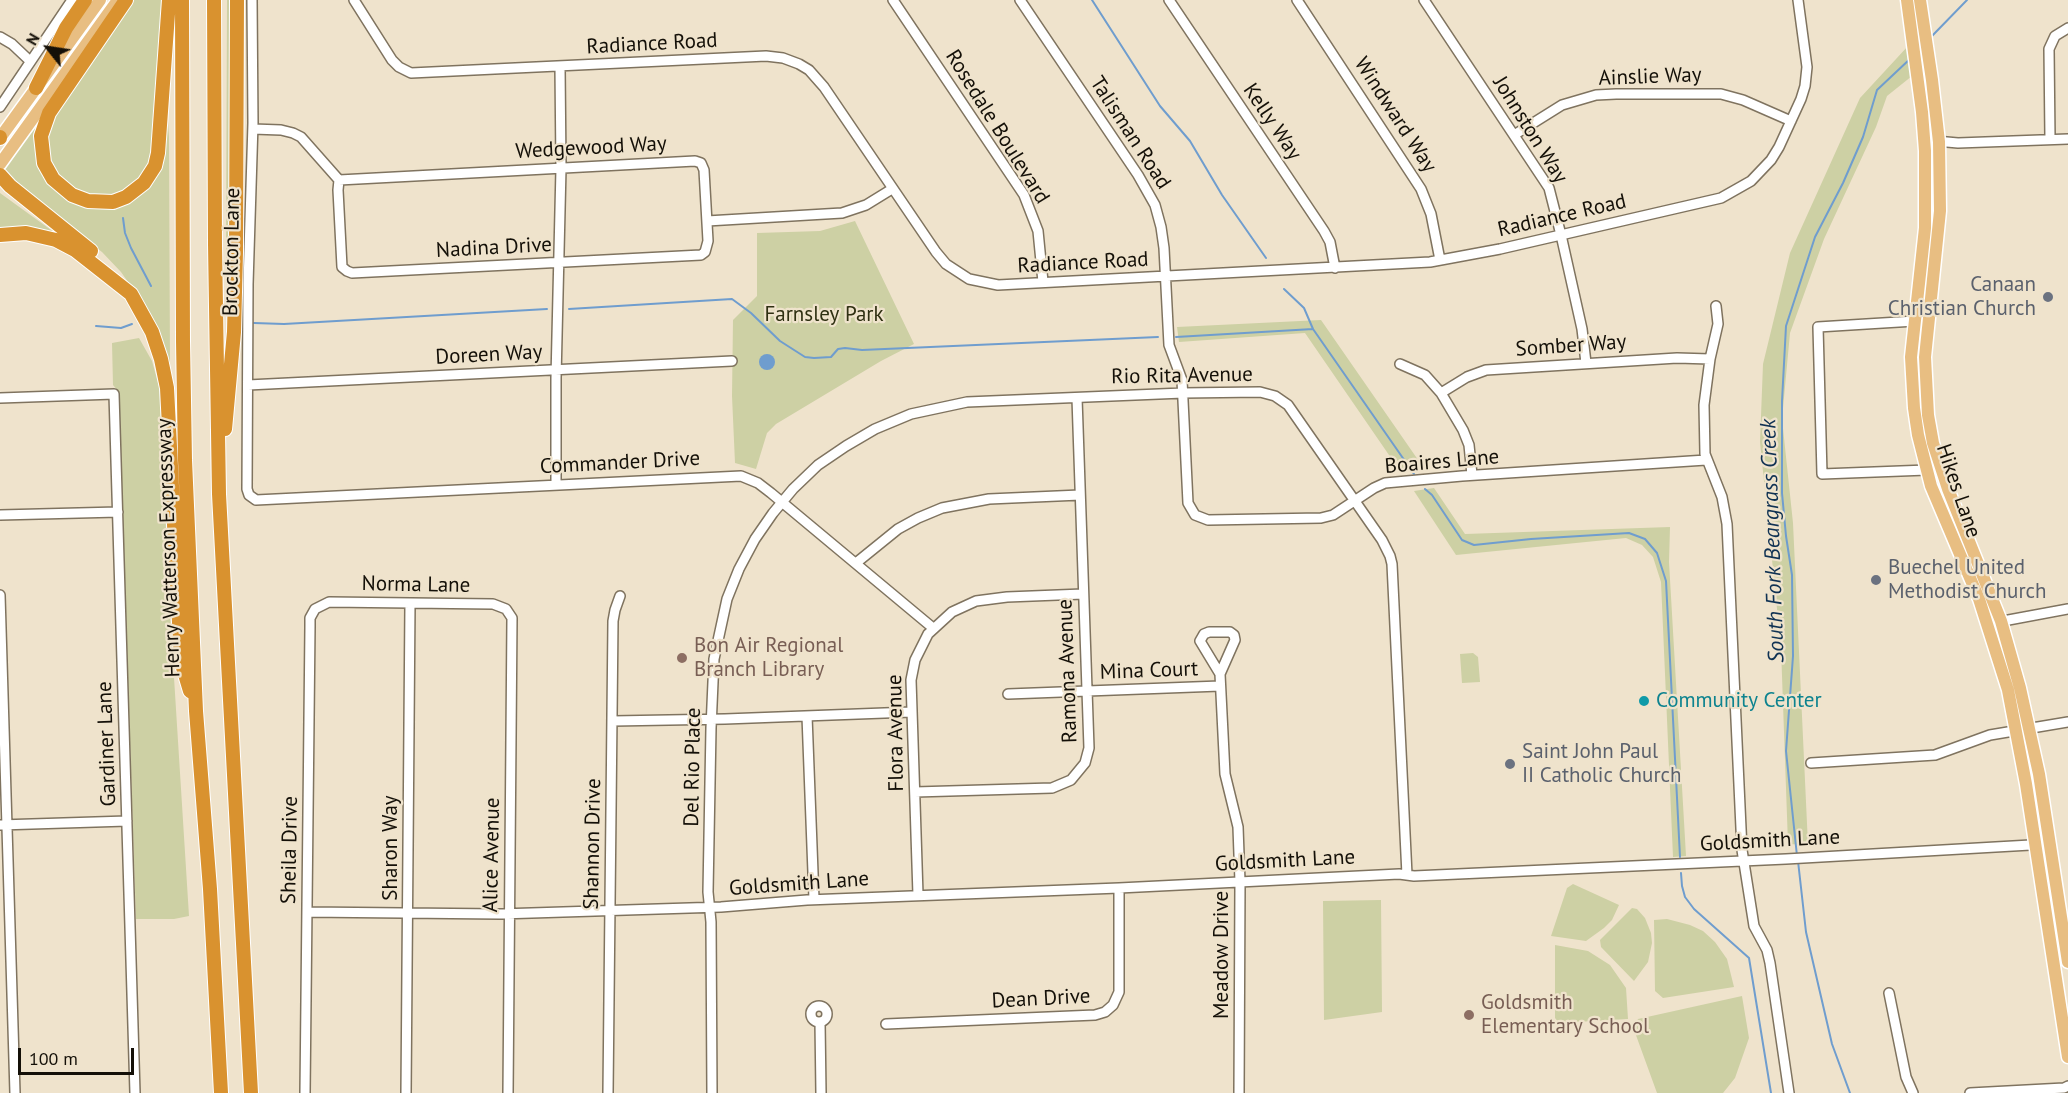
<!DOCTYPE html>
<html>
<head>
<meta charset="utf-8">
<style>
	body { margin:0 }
	#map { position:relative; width:2068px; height:1093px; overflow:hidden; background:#efe3cc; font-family:"PT Sans",sans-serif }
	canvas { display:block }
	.north { position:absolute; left:18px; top:18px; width:60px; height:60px; -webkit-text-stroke:4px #efe3cc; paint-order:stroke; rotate:300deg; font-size:16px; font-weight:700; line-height:24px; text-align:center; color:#141008 }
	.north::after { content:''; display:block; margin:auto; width:21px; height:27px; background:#141008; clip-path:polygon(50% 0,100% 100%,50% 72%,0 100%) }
	.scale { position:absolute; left:18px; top:1048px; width:116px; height:27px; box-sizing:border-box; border:3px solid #141008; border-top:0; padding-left:8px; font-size:18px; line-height:21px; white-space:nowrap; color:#141008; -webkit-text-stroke:4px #efe3cc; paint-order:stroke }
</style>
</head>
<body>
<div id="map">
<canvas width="2068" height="1093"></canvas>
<div class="north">N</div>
<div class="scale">100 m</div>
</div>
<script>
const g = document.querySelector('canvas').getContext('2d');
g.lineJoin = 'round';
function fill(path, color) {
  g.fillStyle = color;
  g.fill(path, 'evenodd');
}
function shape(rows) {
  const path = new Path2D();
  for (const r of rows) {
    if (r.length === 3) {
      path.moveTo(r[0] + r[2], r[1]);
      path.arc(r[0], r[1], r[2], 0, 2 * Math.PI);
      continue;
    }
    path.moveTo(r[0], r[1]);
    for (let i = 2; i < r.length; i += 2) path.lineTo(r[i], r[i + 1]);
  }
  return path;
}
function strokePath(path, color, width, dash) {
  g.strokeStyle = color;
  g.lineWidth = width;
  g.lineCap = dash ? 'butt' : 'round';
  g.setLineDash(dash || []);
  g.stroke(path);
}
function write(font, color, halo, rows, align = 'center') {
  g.font = font + ' "PT Sans",sans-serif';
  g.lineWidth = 4.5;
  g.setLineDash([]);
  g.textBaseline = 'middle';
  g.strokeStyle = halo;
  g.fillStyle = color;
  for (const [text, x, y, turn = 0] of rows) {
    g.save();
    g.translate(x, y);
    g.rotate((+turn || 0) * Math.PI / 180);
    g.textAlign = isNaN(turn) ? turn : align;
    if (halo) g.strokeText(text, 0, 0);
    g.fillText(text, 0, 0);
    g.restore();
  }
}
fill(shape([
	[132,0,163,0,152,156,142,177,122,193,103,198,75,192,54,173,46,145,49,125],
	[227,0,233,0,229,303,226,261],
	[1908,46,1912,76,1887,96,1876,127,1824,239,1790,333,1782,419,1793,523,1808,845,1788,844,1781,648,1760,442,1763,364,1790,253,1860,98],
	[167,105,169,137,170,367,169,367,149,312,121,272,102,252,57,218,2,172,34,127,37,129,36,142,76,202,142,191],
	[0,193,58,235,0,231],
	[855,221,914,344,881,361,776,424,767,433,756,469,735,463,732,396,733,320,757,296,757,233,820,231],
	[1321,320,1423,467,1400,471,1305,333,1179,342,1177,327],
	[139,338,152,361,160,390,169,598,189,916,174,919,136,919,118,391,113,385,112,343],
	[1434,488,1465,534,1670,527,1669,562,1686,856,1673,857,1661,582,1653,557,1642,545,1626,538,1456,555,1414,491],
	[1473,653,1478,657,1480,682,1462,683,1460,654],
	[1573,884,1619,905,1612,920,1604,928,1586,941,1551,936,1567,888],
	[1381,900,1382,1012,1324,1020,1323,901],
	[1632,908,1637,909,1645,918,1651,933,1652,943,1648,962,1634,981,1601,947,1600,940],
	[1667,919,1690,925,1703,931,1715,942,1727,959,1734,987,1663,998,1655,991,1654,920],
	[1555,945,1588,951,1610,965,1626,988,1628,1019,1559,1023,1555,1018],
	[1742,996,1749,1038,1735,1078,1723,1093,1657,1093,1633,1027,1638,1019]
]), '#cdd0a4');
fill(shape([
	[767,362,8]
]), '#6f9dce');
strokePath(shape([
	[1092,0,1160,106,1190,141,1222,195,1266,258],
	[1931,37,1967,0],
	[123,218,125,233,131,248,151,286],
	[1284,289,1304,308,1313,329],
	[569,309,732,299,751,313,780,341,805,357,814,358,831,357,838,349,845,348,862,350,1158,337],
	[254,323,284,324,547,309],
	[96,326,121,328,132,324],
	[1176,337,1313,329,1414,474],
	[1425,489,1432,495,1462,540,1474,545,1531,539,1629,533,1645,539,1657,553,1666,581,1680,857],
	[1797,856,1786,751,1793,656,1792,575,1786,536,1782,493,1782,401,1786,326,1815,237,1843,183,1863,137,1877,90,1911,58],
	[1798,861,1806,932,1832,1044,1850,1093],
	[1681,873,1682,886,1685,897,1694,909,1749,958,1771,1093]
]), '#6f9dce', 2);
const minor = shape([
	[252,0,253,123,248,284,247,489,249,495,256,500,741,476,758,483,771,493,933,628],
	[354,0,392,60,399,67,411,73,766,56,783,58,799,64,809,70,824,87,936,252,946,264,969,279,998,285,1430,262,1500,249,1721,198,1751,181,1771,160,1779,147,1801,99,1805,86,1807,67,1798,0],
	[893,0,1024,195,1038,231,1043,282],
	[1020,0,1138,175,1155,205,1161,227,1164,248,1169,345,1182,380,1188,503,1195,515,1208,520,1321,518,1333,515,1374,488,1385,483,1462,476,1706,460],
	[1169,0,1324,231,1330,242,1335,268],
	[1297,0,1421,189,1431,214,1440,260],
	[1424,0,1549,188,1561,235,1582,329,1586,363],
	[0,37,12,44,30,61],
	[0,107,72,0],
	[253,129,281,130,293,133,301,137,339,180],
	[1514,135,1562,105,1596,95,1616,94,1721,94,1743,100,1791,121],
	[2050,139,2049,49,2055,36,2068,28],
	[1925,140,1958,143,2068,139],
	[695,161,701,163,704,170,708,241,705,252,701,255,352,273,347,271,342,267,338,190,339,180,695,161],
	[707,221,842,213,866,205,892,189],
	[1716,306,1718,324,1710,359,1704,405,1705,454,1722,497,1727,524,1742,850,1754,926,1767,950,1770,963,1789,1093],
	[1915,321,1818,327,1822,474,1927,470],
	[1400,364,1425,375,1441,393,1463,430,1469,445,1472,475],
	[248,385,732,361],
	[1441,393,1467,377,1486,370,1677,358,1710,359],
	[0,398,114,394,135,1093],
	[556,484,556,378,561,168,560,67],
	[0,515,118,512],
	[856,563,898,529,918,518,942,508,989,499,1080,495],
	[0,595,15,1093],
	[1987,624,2068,609],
	[1220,674,1200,641,1204,634,1209,632,1230,632,1234,635,1235,640,1220,674,1225,774,1238,827,1240,882,1239,1093],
	[1008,694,1220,686],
	[807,716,814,899],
	[613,721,725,719,911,712],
	[1811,763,1935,755,1990,735,2068,722],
	[915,792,1052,788,1071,780,1085,763,1089,748,1077,398],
	[0,825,127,821],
	[918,895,911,680,915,660,928,634,952,612,976,601,1007,597,1083,594],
	[307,912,500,914,721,907,807,900,1119,888,1399,874,1414,876,1786,859,2048,844],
	[1889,993,1906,1077,1913,1093],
	[819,1014,8],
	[820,1022,821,1093],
	[886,1024,1095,1015,1105,1012,1113,1005,1119,992,1119,888],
	[305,1093,310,626,310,618,315,609,329,602,493,604,506,609,512,618,508,1093],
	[406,1093,410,603],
	[608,1093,613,621,615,610,620,596],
	[712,1093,711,922,708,892,711,728,714,659,727,599,739,569,755,539,773,513,793,489,818,465,846,446,875,429,911,414,967,402,1183,393,1260,392,1275,396,1288,405,1382,540,1390,556,1392,564,1407,875],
	[1970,1093,2064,1088,2068,1086]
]);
const major = shape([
	[1907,0,1922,112,1925,151,1925,228,1911,357,1914,408,1918,435,1931,486,1979,599,2008,690,2026,784,2068,1057],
	[1920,0,1932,80,1939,142,1940,211,1925,357,1928,415,1933,443,1948,489,2001,621,2020,688,2039,774,2068,962],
	[0,138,100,0],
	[0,164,118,0]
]);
const highway = shape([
	[126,0,49,113,41,136,44,163,53,179,72,195,88,201,113,202,126,197,144,183,155,166,158,153,169,0],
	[182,0,183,341,185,460,196,711,210,889,221,1093],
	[214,0,215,244,219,494,251,1093],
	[36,88,66,28,85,0],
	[0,138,0,137],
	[0,175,10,186,91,251],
	[0,235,26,233,56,240,75,250,131,294,152,332,161,359,167,388,181,661,190,691],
	[225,429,234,332,236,252,237,0]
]);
strokePath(minor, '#7f735f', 12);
strokePath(major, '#fff', 15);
strokePath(highway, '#fff', 16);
strokePath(minor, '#fff', 9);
strokePath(major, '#e8be82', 12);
strokePath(highway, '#d9922f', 14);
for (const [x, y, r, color] of [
	[2048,297,6,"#6b7280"],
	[1876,580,6,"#6b7280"],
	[682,658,6,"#8d6e63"],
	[1644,701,6,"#0f9aa8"],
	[1510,764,6,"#6b7280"],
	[1469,1015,6,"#8d6e63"]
]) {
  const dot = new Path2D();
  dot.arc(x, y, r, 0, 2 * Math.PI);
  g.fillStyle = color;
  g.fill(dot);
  strokePath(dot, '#efe3cc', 2);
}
write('21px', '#141008', '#efe3cc', [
	["Radiance Road",652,44,-3],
	["Ainslie Way",1650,77,-2],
	["Windward Way",1395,115,57],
	["Kelly Way",1272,122,56],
	["Rosedale Boulevard",997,127,58],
	["Johnston Way",1530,130,58],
	["Talisman Road",1130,133,57],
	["Wedgewood Way",591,148,-3],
	["Radiance Road",1562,216,-13],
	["Nadina Drive",494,248,-3],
	["Brockton Lane",232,252,-89],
	["Radiance Road",1083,263,-3],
	["Somber Way",1571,346,-4],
	["Doreen Way",489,355,-3],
	["Rio Rita Avenue",1182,376,-1],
	["Boaires Lane",1442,462,-5],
	["Commander Drive",620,463,-3],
	["Hikes Lane",1958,491,71],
	["Henry Watterson Expressway",169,548,-92],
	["Norma Lane",416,585,1],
	["Ramona Avenue",1068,671,-92],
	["Mina Court",1149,671,-2],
	["Flora Avenue",896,733,-91],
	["Gardiner Lane",107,744,-92],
	["Del Rio Place",693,767,-89],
	["Goldsmith Lane",1770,841,-3],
	["Shannon Drive",593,844,-89],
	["Sharon Way",391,848,-90],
	["Sheila Drive",290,850,-89],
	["Alice Avenue",492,855,-89],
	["Goldsmith Lane",1285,861,-3],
	["Goldsmith Lane",799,884,-4],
	["Meadow Drive",1222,955,-90],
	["Dean Drive",1041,999,-3]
]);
write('21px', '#5b616d', '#efe3cc', [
	["Canaan",2036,285,"right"],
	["Christian Church",2036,309,"right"],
	["Buechel United",1888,568],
	["Methodist Church",1888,592],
	["Saint John Paul",1522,752],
	["II Catholic Church",1522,776]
], 'left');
write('21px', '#2f3012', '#efe3cc', [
	["Farnsley Park",824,315]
]);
write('21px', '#785e54', '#efe3cc', [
	["Bon Air Regional",694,646],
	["Branch Library",694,670],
	["Goldsmith",1481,1003],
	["Elementary School",1481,1027]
], 'left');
write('21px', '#0d838f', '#efe3cc', [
	["Community Center",1656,701]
], 'left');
write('italic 22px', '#103253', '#efe3cc', [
	["South Fork Beargrass Creek",1773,541,-92]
]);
</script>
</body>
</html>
